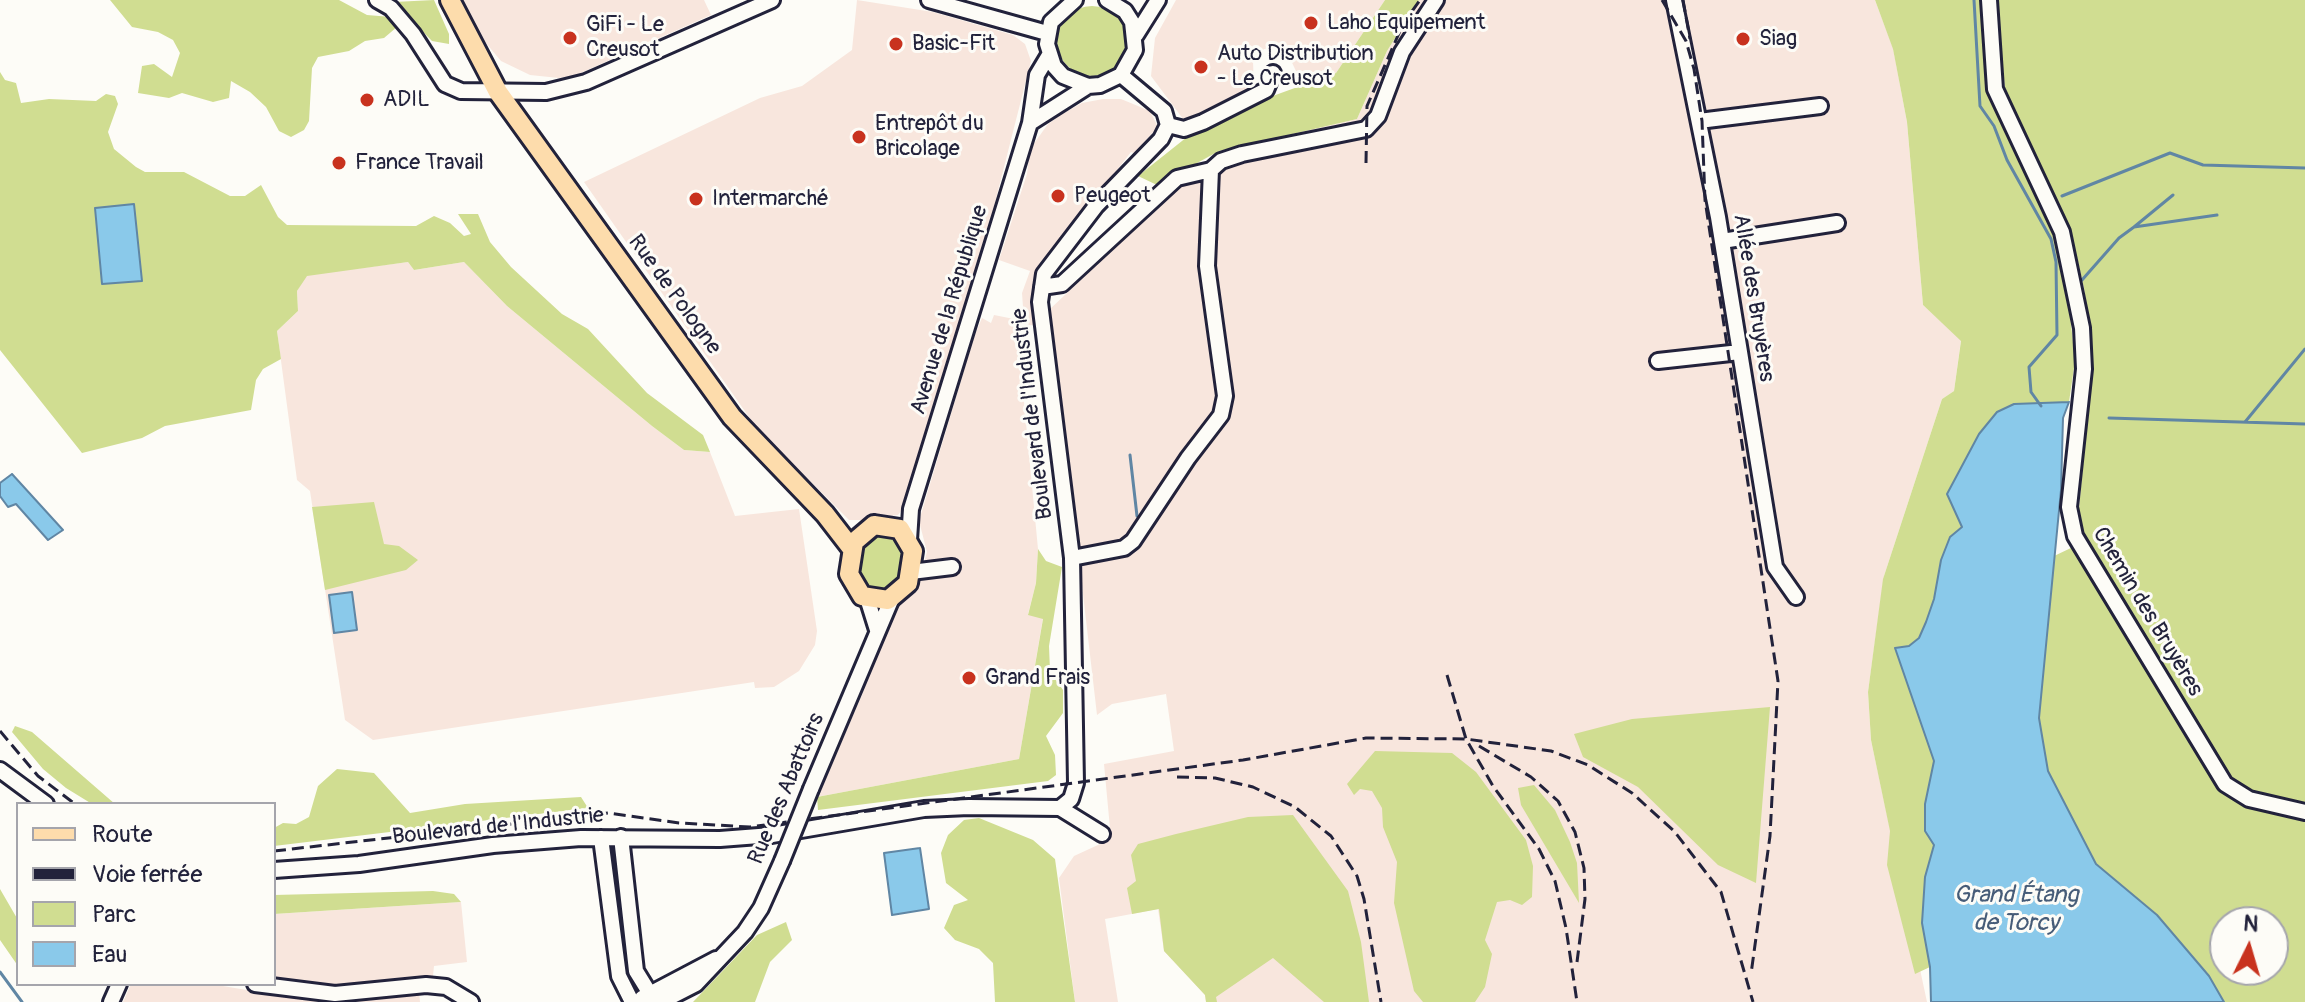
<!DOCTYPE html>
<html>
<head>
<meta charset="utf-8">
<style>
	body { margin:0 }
	#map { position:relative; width:2305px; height:1002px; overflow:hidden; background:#fdfcf7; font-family:Pangolin,sans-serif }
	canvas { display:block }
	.legend { position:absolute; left:16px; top:802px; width:260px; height:184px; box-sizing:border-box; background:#fdfcf7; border:2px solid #a5a5ac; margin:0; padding:10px 14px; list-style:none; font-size:24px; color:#22223b }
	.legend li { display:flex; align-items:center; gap:16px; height:40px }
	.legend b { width:40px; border:2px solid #a5a5ac }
	.north { position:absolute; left:2209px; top:906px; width:80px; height:80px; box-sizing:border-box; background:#fdfcf7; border:2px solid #a5a5ac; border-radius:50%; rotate:5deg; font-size:22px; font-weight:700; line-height:32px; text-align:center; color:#22223b }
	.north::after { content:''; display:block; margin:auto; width:28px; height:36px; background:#c8321e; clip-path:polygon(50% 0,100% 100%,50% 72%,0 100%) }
</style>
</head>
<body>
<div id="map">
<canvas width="2305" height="1002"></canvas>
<ul class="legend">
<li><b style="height:10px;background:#fddcac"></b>Route</li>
<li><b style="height:10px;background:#22223b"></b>Voie ferrée</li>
<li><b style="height:22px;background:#d0dd91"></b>Parc</li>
<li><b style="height:22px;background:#8ac9ea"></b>Eau</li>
</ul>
<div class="north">N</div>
</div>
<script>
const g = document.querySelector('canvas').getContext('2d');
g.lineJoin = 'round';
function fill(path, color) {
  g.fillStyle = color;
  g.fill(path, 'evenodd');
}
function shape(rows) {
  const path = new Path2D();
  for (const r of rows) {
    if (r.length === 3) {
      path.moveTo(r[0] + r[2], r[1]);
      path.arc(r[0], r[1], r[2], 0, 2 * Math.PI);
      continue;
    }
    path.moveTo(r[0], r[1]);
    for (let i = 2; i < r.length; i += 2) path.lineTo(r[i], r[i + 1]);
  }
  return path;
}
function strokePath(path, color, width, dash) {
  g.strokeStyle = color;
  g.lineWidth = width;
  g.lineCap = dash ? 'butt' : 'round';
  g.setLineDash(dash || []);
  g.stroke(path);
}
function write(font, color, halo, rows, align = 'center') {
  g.font = font + ' Pangolin,sans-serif';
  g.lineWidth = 6;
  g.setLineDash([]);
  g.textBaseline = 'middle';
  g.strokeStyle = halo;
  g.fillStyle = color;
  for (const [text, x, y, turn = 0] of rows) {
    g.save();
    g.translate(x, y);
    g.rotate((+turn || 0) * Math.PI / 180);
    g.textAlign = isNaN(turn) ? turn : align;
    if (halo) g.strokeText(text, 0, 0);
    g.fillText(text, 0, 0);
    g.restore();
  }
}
fill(shape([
	[463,0,704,0,711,15,574,76,559,78,530,75,501,61,475,30],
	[857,0,933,12,1013,35,1025,44,1031,61,988,230,905,506,898,515,863,520,849,520,756,427,584,182,760,98,802,86,852,50],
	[1176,0,1385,0,1336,73,1303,86,1287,52,1280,48,1264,49,1253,61,1254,89,1186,123,1151,76,1155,38],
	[1419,0,1875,0,1893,48,1907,122,1923,305,1961,340,1954,391,1942,399,1884,576,1868,692,1871,740,1927,1002,1206,1002,1205,995,1164,951,1158,909,1105,919,1118,1002,1075,1002,1059,878,1074,856,1111,839,1104,764,1174,751,1166,694,1112,704,1097,715,1050,309,1218,151,1357,119,1387,51],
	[1103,99,1121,99,1150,111,1158,127,1134,153,1131,152,1041,268,1032,286,1033,325,1023,326,1019,349,1038,549,1036,583,1028,614,1043,618,1019,759,817,797,862,695,885,625,894,607,911,596,917,586,927,552,919,521,974,337,982,318,991,323,994,315,1024,321,1022,293,1030,271,999,260,1027,174,1030,149,1048,124,1062,114,1082,103],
	[408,262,414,270,464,262,507,306,652,426,684,450,710,452,735,516,799,509,817,631,815,645,799,671,774,687,755,688,754,682,373,740,345,720,310,491,297,480,277,331,298,311,297,291,306,275],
	[461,902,467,962,434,966,433,976,396,982,333,987,274,980,274,914],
	[131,984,211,984,300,999,338,1001,419,992,420,1002,123,1002]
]), '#f8e6dd');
fill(shape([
	[110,0,339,0,367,15,391,17,397,27,384,38,365,41,349,51,318,57,312,68,309,121,304,130,291,137,279,131,266,107,250,92,231,81,229,98,213,102,182,93,169,98,138,93,142,66,154,64,172,77,180,53,173,40,158,32,132,27],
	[434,0,449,34,449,44,432,41,394,2],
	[1385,0,1419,0,1387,51,1357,119,1219,151,1157,185,1138,176,1187,137,1270,97,1336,73],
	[1875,0,1980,0,1991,100,2054,226,2066,278,2075,361,2069,402,2014,404,1979,434,1947,494,1962,527,1950,537,1941,560,1934,599,1926,622,1919,638,1909,646,1895,649,1934,761,1925,804,1925,831,1934,845,1925,877,1922,923,1930,967,1915,974,1887,865,1890,831,1871,740,1868,692,1883,579,1942,399,1954,391,1961,341,1923,305,1907,122,1893,49],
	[1995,0,2305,0,2305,807,2271,801,2245,789,2223,771,2082,535,2078,520,2093,354,2084,288,2070,227,2006,96],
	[1092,41,35],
	[0,72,5,80,16,83,21,103,49,99,96,101,106,94,115,96,118,104,108,132,114,149,136,167,145,172,184,172,230,196,245,196,261,185,278,217,287,225,416,226,434,216,450,223,464,236,471,234,458,214,478,214,490,242,511,267,562,314,588,329,647,393,703,435,710,452,684,450,652,426,507,306,464,262,414,270,408,262,307,276,297,291,298,311,277,331,281,359,263,369,256,380,251,410,165,426,142,438,82,453,0,350],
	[374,502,384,544,399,546,418,560,406,570,325,590,312,507],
	[883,535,898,542,902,559,895,584,879,590,864,583,860,567,867,541],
	[2073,547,2214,783,2228,796,2265,812,2305,819,2305,1002,2224,1002,2209,976,2157,915,2095,864,2071,821,2048,771,2039,718,2052,557],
	[2225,922,2273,922,2273,970,2225,970],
	[1038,549,1046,561,1062,567,1049,646,1050,671,1063,690,1063,713,1046,736,1055,755,1056,775,1048,781,818,810,817,797,1019,759,1043,619,1028,615,1036,583],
	[1770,707,1756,883,1718,865,1638,787,1583,757,1574,734,1632,719],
	[15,726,32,732,115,804,92,804,66,788,43,769,12,732],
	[1375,751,1452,753,1476,772,1526,840,1533,866,1532,897,1522,905,1510,900,1497,902,1485,940,1492,954,1485,987,1475,1002,1423,1002,1414,991,1394,903,1397,862,1383,827,1382,808,1372,791,1360,789,1354,795,1347,784],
	[337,769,374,773,410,813,465,804,581,797,588,808,274,846,274,828,283,823,296,824,309,817,318,786],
	[1534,785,1555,810,1570,842,1577,863,1579,903,1521,805,1518,788],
	[1293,815,1348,891,1361,942,1369,1002,1324,1002,1273,958,1216,997,1217,1002,1206,1002,1205,995,1164,951,1159,909,1132,914,1127,888,1136,881,1131,855,1138,844,1176,834,1248,817],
	[979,818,1033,840,1055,859,1075,1002,995,1002,993,963,979,949,955,940,944,928,954,905,968,900,946,883,941,853,948,835,964,820],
	[0,889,18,920,18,966,0,940],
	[433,891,454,894,461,902,274,914,274,895],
	[786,922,792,940,770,962,755,1002,693,1002,757,935]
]), '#d0dd91');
const water = shape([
	[134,204,142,281,102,284,95,208,134,204],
	[2069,402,2063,418,2061,490,2039,718,2048,771,2096,864,2157,915,2209,976,2224,1002,1931,1002,1930,967,1922,923,1925,877,1934,845,1925,831,1925,804,1934,761,1895,648,1909,646,1919,638,1926,622,1934,599,1941,560,1950,537,1962,527,1947,494,1979,434,1997,412,2014,404,2069,402],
	[12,474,63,530,48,540,16,504,8,507,0,496,0,483,12,474],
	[352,592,357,630,334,633,329,595,352,592],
	[920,848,929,909,892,915,884,853,920,848]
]);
fill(water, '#8ac9ea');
strokePath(water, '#6086a4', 2);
strokePath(shape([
	[1974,0,1980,106,1994,126,2007,160,2051,239,2056,262,2057,335,2029,367,2031,392,2041,406],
	[2062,196,2170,153,2203,165,2305,168],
	[2134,227,2173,195],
	[2082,280,2119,238,2134,227,2217,215],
	[2109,418,2305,424],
	[2245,422,2305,349],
	[1130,455,1137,516],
	[0,972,22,1002]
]), '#6086a4', 3);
const minor = shape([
	[377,0,391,8,413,34,445,84,461,91,546,92,586,82,772,0],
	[929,0,1047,33],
	[1075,0,1051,22,1047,44,1054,66,1063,76,1088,86,1100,85,1121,75,1135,50,1132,22,1125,11,1107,0],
	[1674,0,1718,217,1775,567,1796,597],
	[1989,0,1995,89,2062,232,2082,328,2084,369,2069,507,2075,536,2225,784,2249,799,2305,812],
	[1136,35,1158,0],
	[1699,121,1820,106],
	[1030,123,1088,86],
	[1168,125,1184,129,1203,122,1266,90,1273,73],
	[1722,241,1837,223],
	[1042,287,1062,284,1177,178,1211,170],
	[1658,361,1740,352],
	[909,540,911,509,1030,123,1037,75,1049,55],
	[1072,558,1124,548,1133,541,1188,458,1221,415,1225,396,1207,266,1211,170,1221,161,1242,154,1366,129,1378,116,1402,52,1436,0],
	[911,572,952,567],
	[867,598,877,630],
	[0,770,46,804],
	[811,789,892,598],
	[1060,808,1071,799,1076,783,1072,558,1040,302,1044,274,1096,206,1161,139,1168,125,1164,111,1121,75],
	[621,837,636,971,655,1002],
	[601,838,619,976,632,1002],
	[274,870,359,864,493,845,581,838,720,839,772,835,924,809,969,807,1060,808,1102,834],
	[255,984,335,994,426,985,446,987,471,1002],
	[642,998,716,959],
	[111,1002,119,984],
	[661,1002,696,984,745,932,761,908,782,861]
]);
const major = shape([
	[450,0,498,92,732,417,825,514,852,549],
	[874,525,900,529,913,551,908,583,888,600,862,596,849,574,854,542,874,525]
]);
strokePath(minor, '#22223b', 20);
strokePath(major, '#22223b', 24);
strokePath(minor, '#fdfcf7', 14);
strokePath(major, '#fddcac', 18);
strokePath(shape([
	[1662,0,1686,41,1694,69,1702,121,1705,200,1778,681,1770,836,1751,974],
	[1683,0,1690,39],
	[1366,163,1367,106,1403,24,1420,0],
	[1447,675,1466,739,1493,786,1539,849,1555,881,1566,928,1577,1002],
	[0,731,38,776,75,804],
	[1479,746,1531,777,1558,801,1575,832,1584,868,1585,899,1577,962],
	[1177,777,1215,778,1253,787,1295,807,1331,836,1357,876,1364,899,1381,1002],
	[274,851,608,813,679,823,750,827,1243,760,1366,738,1466,739,1551,751,1588,765,1632,793,1674,831,1721,892,1753,1002]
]), '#22223b', 3, [12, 6]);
const minorBridge = shape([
	[782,861,811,789]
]);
strokePath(minorBridge, '#22223b', 20, []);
strokePath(minorBridge, '#fdfcf7', 14);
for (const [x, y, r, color] of [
	[1311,23,8,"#c8321e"],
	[570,38,8,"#c8321e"],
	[1743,39,8,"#c8321e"],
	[896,44,8,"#c8321e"],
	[1201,67,8,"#c8321e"],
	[367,100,8,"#c8321e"],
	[859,137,8,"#c8321e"],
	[339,163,8,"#c8321e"],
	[1058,196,8,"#c8321e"],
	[696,199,8,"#c8321e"],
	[969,678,8,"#c8321e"]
]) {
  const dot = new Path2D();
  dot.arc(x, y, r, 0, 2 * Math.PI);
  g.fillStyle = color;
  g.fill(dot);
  strokePath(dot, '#fdfcf7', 3);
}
write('22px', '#22223b', '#fdfcf7', [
	["Laho Equipement",1327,23],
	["GiFi - Le",586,25],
	["Creusot",586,50],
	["Siag",1759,39],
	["Basic-Fit",912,44],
	["Auto Distribution",1217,54],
	["- Le Creusot",1217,79],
	["ADIL",383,100],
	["Entrepôt du",875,124],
	["Bricolage",875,149],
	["France Travail",355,163],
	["Peugeot",1074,196],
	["Intermarché",712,199],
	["Grand Frais",985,678]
], 'left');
write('22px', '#22223b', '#fdfcf7', [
	["Rue de Pologne",674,295,54],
	["Allée des Bruyères",1753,298,81],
	["Avenue de la République",950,310,-73],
	["Boulevard de l'Industrie",1033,414,-97],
	["Chemin des Bruyères",2147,612,59],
	["Rue des Abattoirs",787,789,-67],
	["Boulevard de l'Industrie",498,827,-6]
]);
write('italic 24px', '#465c78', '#fdfcf7', [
	["Grand Étang",2016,896],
	["de Torcy",2016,924]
]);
</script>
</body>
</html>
